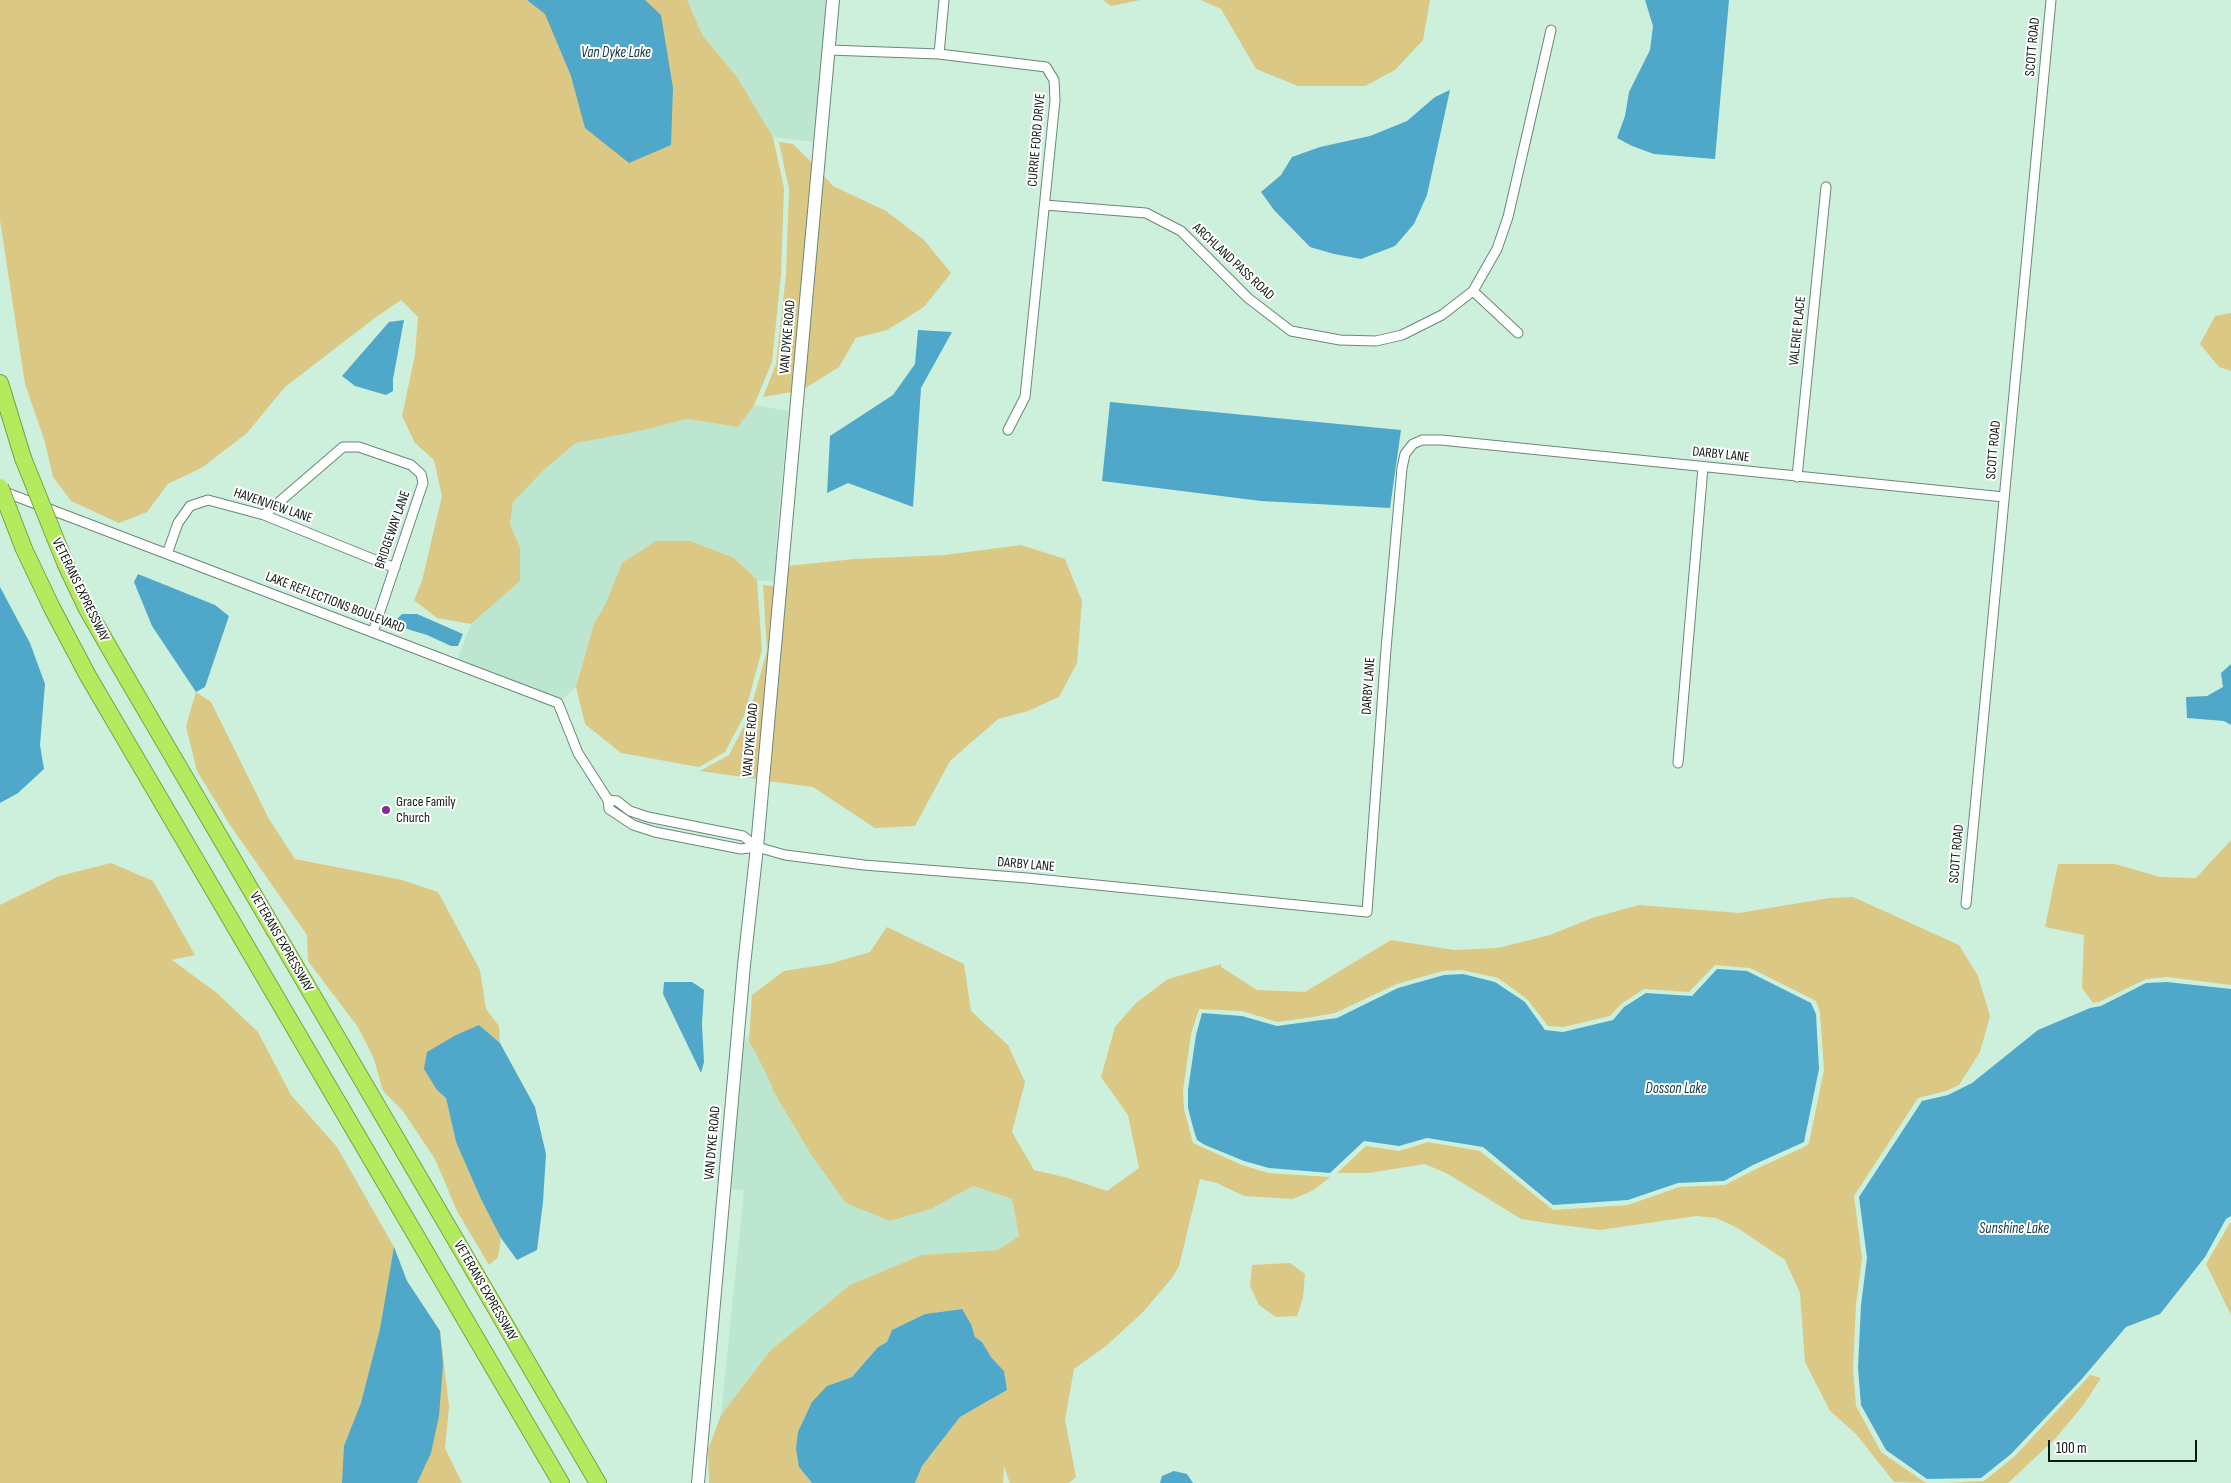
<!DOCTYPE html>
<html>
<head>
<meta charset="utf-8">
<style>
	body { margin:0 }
	#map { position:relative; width:2231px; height:1483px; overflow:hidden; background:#cdf0dc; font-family:"Sofia Sans Condensed",sans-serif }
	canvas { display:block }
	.scale { position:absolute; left:2048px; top:1440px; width:149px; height:22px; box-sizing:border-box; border:2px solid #0d1913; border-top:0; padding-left:6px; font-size:15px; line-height:18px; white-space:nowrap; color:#0d1913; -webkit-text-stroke:4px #fff; paint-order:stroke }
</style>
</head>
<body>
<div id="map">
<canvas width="2231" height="1483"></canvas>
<div class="scale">100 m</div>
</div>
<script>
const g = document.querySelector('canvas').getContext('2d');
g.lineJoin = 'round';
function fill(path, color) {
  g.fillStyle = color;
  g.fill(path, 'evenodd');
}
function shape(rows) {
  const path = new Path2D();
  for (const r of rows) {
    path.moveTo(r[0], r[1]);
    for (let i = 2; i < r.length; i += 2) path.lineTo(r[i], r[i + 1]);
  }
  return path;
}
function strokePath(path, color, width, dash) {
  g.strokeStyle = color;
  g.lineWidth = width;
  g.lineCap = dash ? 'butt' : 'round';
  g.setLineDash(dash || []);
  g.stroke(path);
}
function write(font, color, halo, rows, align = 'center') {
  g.font = font + ' "Sofia Sans Condensed",sans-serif';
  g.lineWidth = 4;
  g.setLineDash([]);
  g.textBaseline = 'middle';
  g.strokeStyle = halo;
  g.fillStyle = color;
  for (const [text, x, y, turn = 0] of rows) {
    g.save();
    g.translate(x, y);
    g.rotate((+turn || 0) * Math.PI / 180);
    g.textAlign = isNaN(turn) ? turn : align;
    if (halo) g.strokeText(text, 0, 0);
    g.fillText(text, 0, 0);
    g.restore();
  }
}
fill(shape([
	[687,0,828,0,814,142,773,137,737,77,703,36],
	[754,405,789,411,777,531,775,582,757,580,734,558,622,563,606,603,594,624,576,687,558,703,456,663,471,624,520,581,520,548,510,524,513,502,544,470,577,443,612,435,640,431,687,419,738,427],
	[749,1035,749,1041,766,1073,775,1094,810,1153,931,1209,973,1186,1012,1199,1019,1236,998,1250,922,1255,770,1351,721,1415,744,1190,730,1189,743,1041]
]), '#bce6cf');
fill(shape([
	[0,0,687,0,703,36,737,77,773,137,784,188,781,275,772,362,754,405,738,427,687,419,640,431,576,443,544,470,513,502,510,524,520,548,520,581,471,624,437,618,414,600,422,581,442,496,434,460,415,443,402,416,415,355,418,317,401,300,376,317,285,387,247,433,203,467,168,484,147,512,119,523,71,501,53,477,45,442,25,384,0,220],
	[1103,0,1140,0,1111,6],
	[1201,0,1430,0,1423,40,1395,70,1365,86,1298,86,1256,69,1221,9],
	[779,142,793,144,813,164,792,392,763,397,776,364,786,275,789,189],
	[823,175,833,186,886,211,924,240,951,273,924,307,887,330,856,338,839,367,804,389],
	[2231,313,2231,371,2219,367,2200,344,2215,316],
	[656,541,690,541,734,558,757,580,762,650,744,716,725,752,699,767,621,753,585,724,576,687,594,624,606,603,622,563],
	[1021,545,1065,559,1082,601,1077,663,1059,697,1028,711,998,719,950,761,915,826,875,828,813,787,768,781,787,566,855,559,945,555],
	[763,585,774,586,757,779,700,771,729,755,748,718,767,651],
	[196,692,211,702,269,819,295,859,402,880,438,892,480,970,486,1009,499,1026,500,1043,479,1025,437,1090,446,1098,456,1142,501,1238,498,1257,489,1265,457,1211,435,1159,403,1111,383,1091,374,1059,358,1027,308,961,307,935,230,825,197,771,186,726],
	[2231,840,2231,985,2167,977,2146,979,2099,1002,2093,1003,2082,988,2084,935,2045,927,2058,864,2115,864,2160,877,2196,878],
	[111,863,153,881,195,955,172,960,217,993,258,1032,291,1095,337,1147,394,1247,407,1281,440,1331,449,1406,445,1448,462,1483,0,1483,0,905,59,876],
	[1853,897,1959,945,1978,976,1990,1016,1980,1052,1959,1085,1946,1091,1918,1098,1854,1196,1862,1258,1856,1305,1853,1368,1856,1406,1881,1452,1926,1483,1894,1482,1856,1434,1830,1411,1805,1362,1800,1293,1785,1260,1736,1227,1716,1218,1696,1216,1600,1230,1554,1224,1521,1219,1448,1174,1425,1164,1369,1173,1337,1173,1366,1146,1399,1151,1428,1142,1480,1151,1553,1210,1628,1205,1679,1187,1725,1185,1756,1169,1806,1146,1809,1143,1824,1070,1820,1012,1816,1001,1750,968,1715,965,1689,992,1644,989,1621,1004,1610,1016,1563,1027,1548,1026,1527,999,1498,978,1462,970,1443,971,1397,984,1335,1013,1313,1017,1277,1022,1242,1011,1199,1009,1191,1034,1183,1090,1184,1109,1193,1143,1242,1165,1268,1173,1330,1177,1314,1190,1293,1199,1244,1196,1217,1183,1200,1179,1179,1266,1172,1278,1143,1312,1106,1346,1074,1369,1065,1420,1076,1477,1069,1483,1010,1483,1004,1467,1003,1483,915,1483,922,1466,960,1417,1007,1390,1004,1371,991,1357,982,1342,975,1337,971,1324,961,1309,925,1314,892,1330,887,1342,878,1347,852,1377,827,1386,799,1467,812,1483,709,1483,708,1450,721,1415,770,1351,850,1285,922,1255,998,1250,1019,1236,1012,1199,973,1186,931,1209,890,1221,846,1203,810,1153,775,1094,766,1073,749,1041,752,995,784,971,829,964,870,952,887,927,964,964,971,1011,1008,1045,1025,1082,1012,1132,1034,1170,1068,1178,1107,1191,1139,1168,1128,1115,1101,1077,1115,1027,1136,1003,1168,979,1221,964,1221,967,1257,990,1305,992,1391,940,1454,950,1498,948,1550,935,1592,918,1639,905,1739,913,1830,898],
	[2231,1221,2231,1315,2206,1264],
	[1290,1263,1305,1274,1303,1298,1297,1316,1276,1317,1259,1305,1250,1286,1252,1265],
	[2090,1375,2101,1378,2084,1404,2056,1438,2008,1483,1946,1483,1984,1481,2015,1456]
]), '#dac884');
fill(shape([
	[527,0,645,0,661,15,673,88,671,145,629,163,585,128,571,76,545,14],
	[1645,0,1729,0,1715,159,1654,154,1632,146,1617,138,1625,116,1629,92,1650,50,1653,26],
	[1450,90,1427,195,1414,224,1395,246,1361,259,1334,254,1310,247,1274,210,1261,192,1281,175,1292,157,1320,147,1370,136,1407,121,1435,97],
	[404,320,393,379,393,391,386,395,355,386,342,376,389,322],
	[918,330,952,332,921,388,913,507,848,483,827,493,830,436,893,395,915,364],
	[1110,402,1401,430,1390,508,1261,501,1102,481],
	[138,574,215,605,229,616,205,687,196,692,152,626,134,582],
	[0,587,30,643,45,684,40,745,44,769,18,793,0,803],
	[402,614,417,614,463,634,458,646,451,646,427,635,407,629,396,620],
	[2231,664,2231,725,2224,721,2187,718,2186,697,2207,696,2223,687,2221,673],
	[1717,969,1747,971,1811,1003,1816,1014,1819,1069,1804,1142,1753,1165,1724,1181,1678,1183,1628,1200,1553,1205,1483,1147,1427,1138,1399,1146,1364,1141,1330,1173,1269,1168,1244,1161,1205,1145,1197,1140,1194,1131,1188,1108,1188,1090,1196,1035,1202,1013,1242,1016,1277,1026,1314,1021,1337,1018,1398,988,1444,975,1463,974,1495,982,1525,1002,1545,1030,1563,1032,1613,1020,1624,1007,1646,993,1692,996],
	[664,982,692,982,704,990,702,1024,704,1062,701,1073,663,994],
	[2167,982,2231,989,2231,1216,2226,1219,2205,1257,2160,1314,2126,1327,2081,1380,2011,1454,1981,1478,1927,1479,1886,1450,1861,1405,1858,1368,1861,1305,1867,1258,1859,1197,1922,1101,1948,1095,1972,1083,2038,1030,2090,1008,2101,1006,2146,983],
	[479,1025,500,1043,535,1107,546,1154,543,1202,537,1250,517,1260,501,1238,481,1199,456,1142,446,1098,437,1090,424,1069,427,1052,456,1035],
	[394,1247,407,1281,440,1331,443,1365,439,1416,431,1453,417,1483,342,1483,344,1446,361,1403,380,1329],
	[962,1309,971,1324,975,1337,982,1342,991,1357,1004,1371,1007,1390,960,1417,922,1466,915,1483,812,1483,799,1467,796,1449,798,1432,812,1402,827,1386,852,1377,878,1347,887,1342,892,1330,925,1314],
	[1174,1471,1187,1474,1193,1483,1160,1483,1162,1476]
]), '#4fa8c9');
const minor = shape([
	[829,50,939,54,1046,67,1054,80,1055,100,1025,397,1008,430],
	[939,54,944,0],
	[1045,205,1146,213,1181,231,1248,298,1291,331,1340,340,1376,341,1402,335,1442,315,1473,291,1497,249,1508,217,1551,30],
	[1473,291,1518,333],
	[1797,477,1826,187],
	[2,491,558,703,578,753,608,800,609,809,633,825,655,832,741,849,757,847],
	[264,515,343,447,359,447,411,465,421,474,423,483,373,632],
	[167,554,178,523,190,506,208,500,264,515,395,568],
	[1678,763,1703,467],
	[608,800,617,801,630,811,648,817,743,836,757,847,785,855,864,865,1027,878,1367,912,1386,649,1402,468,1405,454,1413,444,1422,440,1441,440,2004,497],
	[1966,904,2051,0]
]);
const secondary = shape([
	[698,1483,744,965,757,847,833,0]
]);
const motorway = shape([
	[0,383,23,458],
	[24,549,52,608,88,676,561,1483],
	[66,565,87,609,118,663,598,1483]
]);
strokePath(minor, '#698877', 11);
strokePath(secondary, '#698877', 14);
strokePath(motorway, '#7aa244', 18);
strokePath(minor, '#fff', 9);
strokePath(secondary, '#fff', 12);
strokePath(motorway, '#b4eb5e', 16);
const motorwayBridge = shape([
	[23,458,66,565],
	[0,487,24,549]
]);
strokePath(motorwayBridge, '#7aa244', 18, []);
strokePath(motorwayBridge, '#b4eb5e', 16);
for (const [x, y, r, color] of [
	[386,810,5,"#872993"]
]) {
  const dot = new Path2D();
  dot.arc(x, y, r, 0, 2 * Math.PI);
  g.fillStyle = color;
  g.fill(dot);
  strokePath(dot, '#fff', 2);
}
write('14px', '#0d1913', '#fff', [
	["SCOTT ROAD",2033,47,-85],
	["CURRIE FORD DRIVE",1037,140,-85],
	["ARCHLAND PASS ROAD",1233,262,43],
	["VALERIE PLACE",1798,331,-84],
	["VAN DYKE ROAD",788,337,-85],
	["SCOTT ROAD",1994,450,-85],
	["DARBY LANE",1721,455,6],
	["HAVENVIEW LANE",273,506,19],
	["BRIDGEWAY LANE",393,530,-71],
	["VETERANS EXPRESSWAY",80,590,64],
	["LAKE REFLECTIONS BOULEVARD",335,603,21],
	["DARBY LANE",1369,686,-86],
	["VAN DYKE ROAD",751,740,-85],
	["SCOTT ROAD",1957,854,-85],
	["DARBY LANE",1026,865,5],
	["VETERANS EXPRESSWAY",281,942,60],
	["VAN DYKE ROAD",713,1143,-85],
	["VETERANS EXPRESSWAY",485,1291,60]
]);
write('14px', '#0d1913', '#fff', [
	["Grace Family",396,802],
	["Church",396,818]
], 'left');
write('italic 15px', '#0d3745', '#fff', [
	["Van Dyke Lake",616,53],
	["Dosson Lake",1676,1089],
	["Sunshine Lake",2014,1229]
]);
</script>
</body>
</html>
